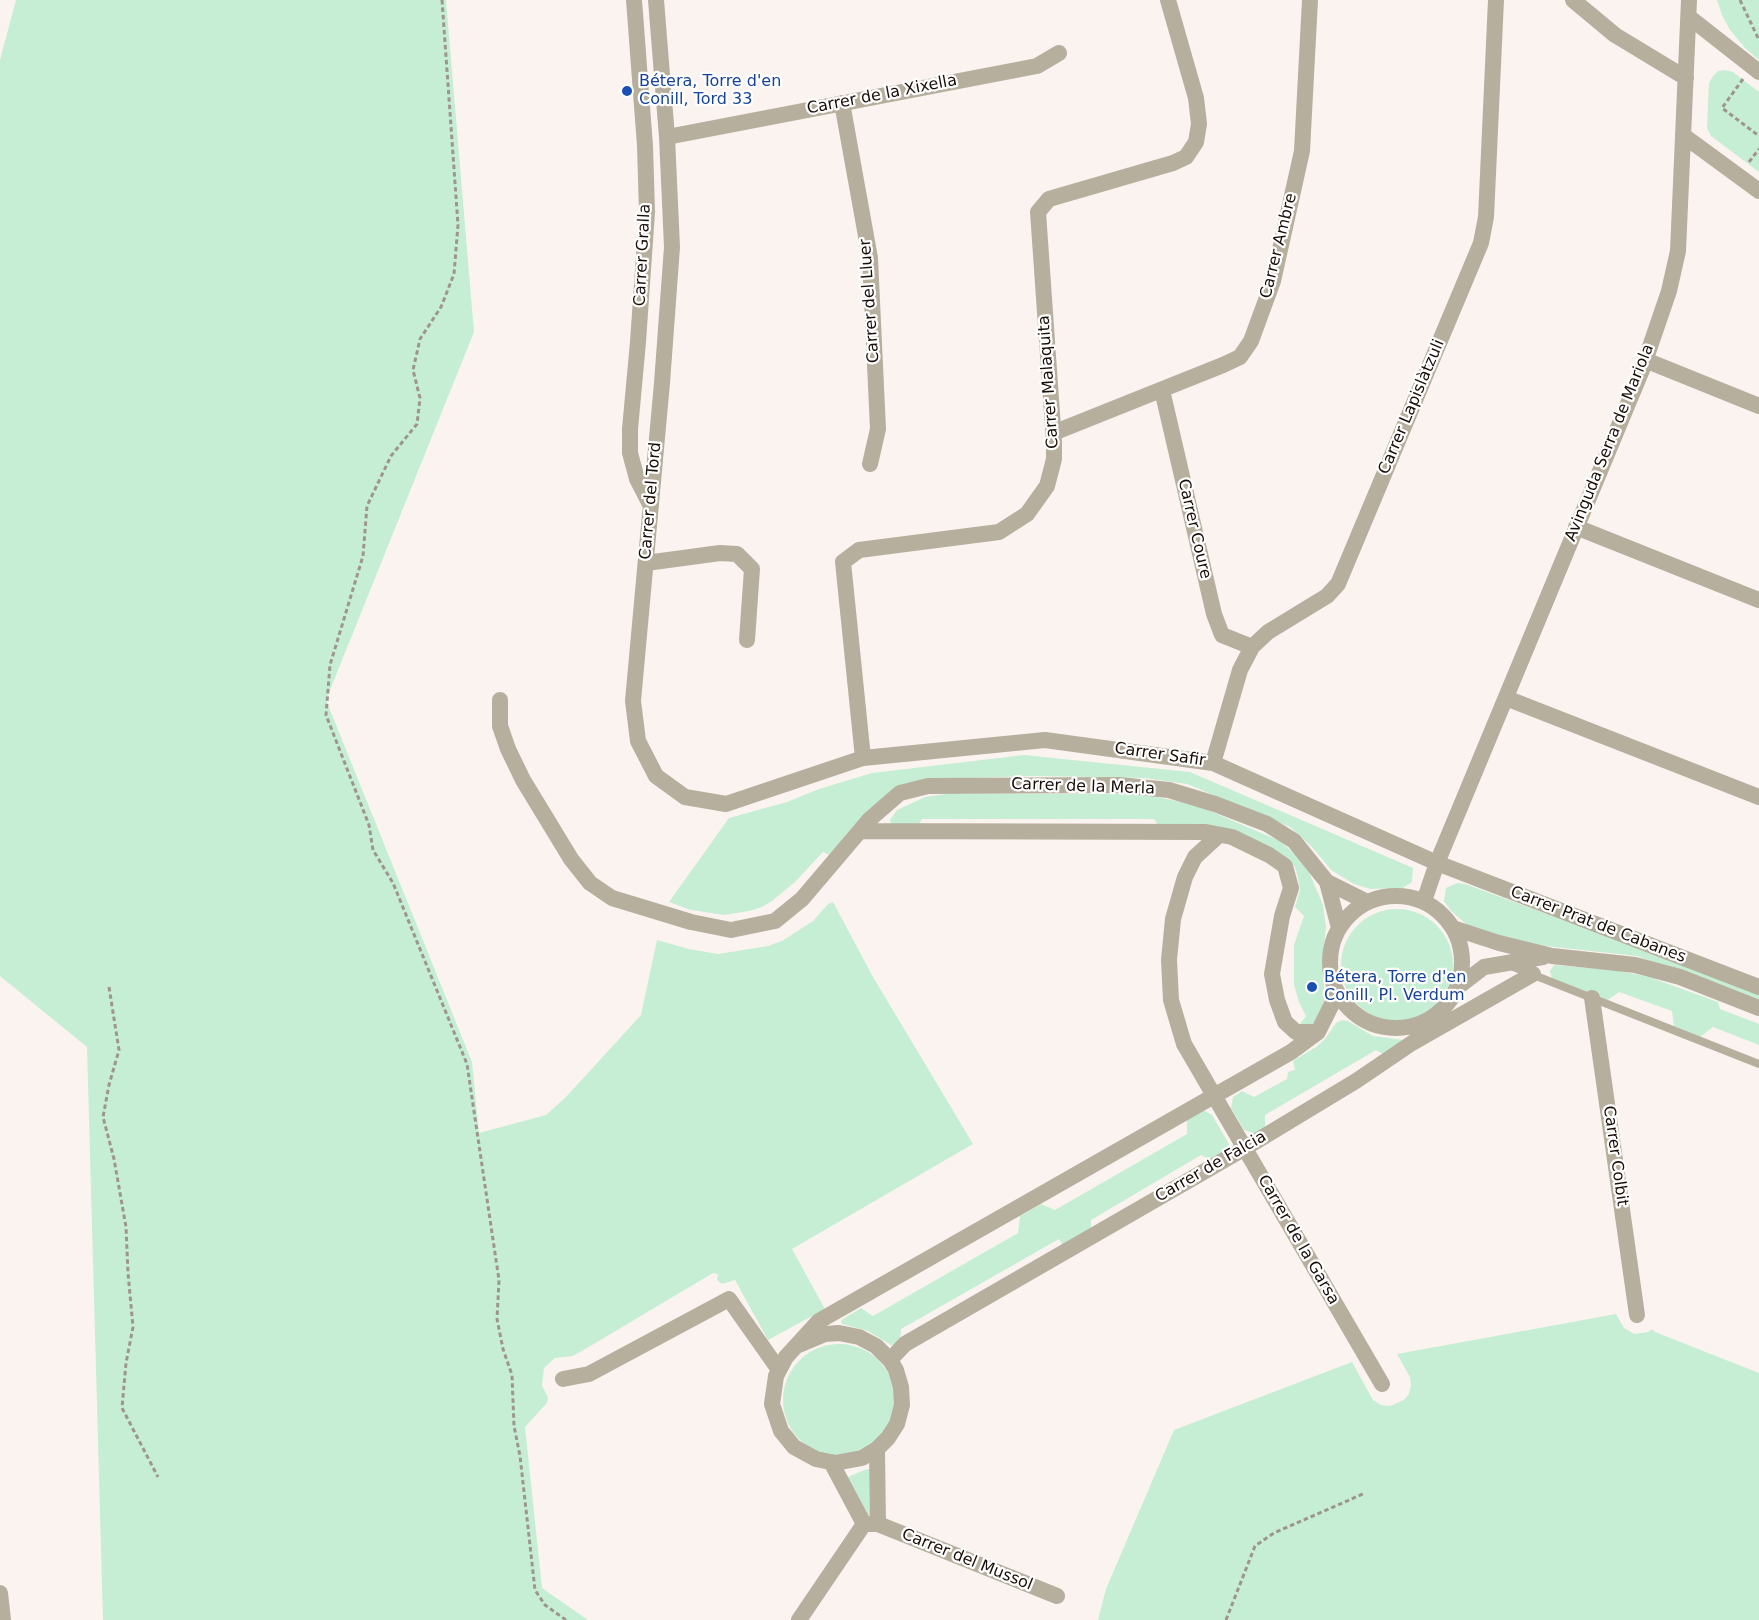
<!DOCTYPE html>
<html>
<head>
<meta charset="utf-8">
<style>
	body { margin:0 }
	canvas { display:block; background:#fbf3f0 }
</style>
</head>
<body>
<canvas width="1759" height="1620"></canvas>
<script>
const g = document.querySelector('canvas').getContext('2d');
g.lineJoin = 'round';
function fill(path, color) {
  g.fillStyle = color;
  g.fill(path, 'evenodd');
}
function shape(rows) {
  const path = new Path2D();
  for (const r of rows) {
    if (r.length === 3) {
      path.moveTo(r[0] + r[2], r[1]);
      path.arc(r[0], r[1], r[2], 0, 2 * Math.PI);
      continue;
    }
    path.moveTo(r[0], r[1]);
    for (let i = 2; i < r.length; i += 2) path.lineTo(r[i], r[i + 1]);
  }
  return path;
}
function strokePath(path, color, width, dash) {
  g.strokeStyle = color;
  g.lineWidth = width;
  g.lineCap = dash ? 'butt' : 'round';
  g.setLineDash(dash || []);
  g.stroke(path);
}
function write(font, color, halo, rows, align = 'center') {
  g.font = font + ' "DejaVu Sans",sans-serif';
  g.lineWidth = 4.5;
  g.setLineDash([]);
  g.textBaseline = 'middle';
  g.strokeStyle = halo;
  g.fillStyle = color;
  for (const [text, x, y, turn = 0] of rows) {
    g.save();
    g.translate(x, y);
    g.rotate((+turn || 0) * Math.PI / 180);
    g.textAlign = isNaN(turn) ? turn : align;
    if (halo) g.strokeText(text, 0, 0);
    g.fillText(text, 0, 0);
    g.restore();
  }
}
fill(shape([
	[16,0,446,0,474,332,326,700,472,1062,479,1133,546,1115,566,1097,641,1015,657,940,689,949,718,954,768,946,782,941,813,921,828,904,833,902,873,977,973,1144,792,1249,825,1309,768,1340,735,1280,722,1284,717,1280,718,1274,713,1273,587,1348,573,1356,555,1358,544,1368,542,1386,548,1397,547,1403,525,1427,542,1588,588,1620,103,1620,87,1047,0,976,0,60],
	[1717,0,1759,0,1759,60,1745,48,1730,30,1722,15],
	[1725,70,1733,72,1759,92,1759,172,1711,136,1707,128,1709,83,1713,76,1718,71],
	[1024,755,1190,772,1413,868,1412,882,1403,888,1370,889,1354,884,1331,870,1313,848,1290,827,1187,784,1144,778,1033,776,929,779,831,856,823,852,795,882,772,901,762,907,749,911,724,915,691,910,669,902,729,818,787,802,819,789,872,773],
	[946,794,1142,794,1196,805,1280,841,1299,858,1309,872,1323,905,1326,928,1322,962,1325,996,1323,1010,1315,1025,1299,1025,1306,1016,1299,1002,1294,985,1294,945,1304,916,1295,907,1300,890,1298,878,1295,867,1290,861,1272,849,1161,830,1154,819,922,819,914,832,892,829,890,820,897,810,925,797],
	[1457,883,1465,884,1626,943,1759,995,1759,1003,1637,956,1499,941,1473,930,1451,911,1444,901,1446,888],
	[1397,965,56],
	[1554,965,1614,970,1649,977,1718,1002,1720,1009,1759,1024,1759,1045,1713,1027,1700,1037,1674,1026,1672,1011,1619,992,1608,1000,1552,979,1550,971],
	[1342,1020,1348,1021,1373,1036,1404,1040,1388,1057,1376,1050,1265,1115,1265,1129,1255,1134,1244,1130,1231,1108,1233,1097,1242,1091,1254,1097,1287,1079,1288,1072,1295,1070,1293,1061,1316,1047,1325,1039,1336,1023],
	[1200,1111,1205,1111,1212,1115,1229,1144,1227,1152,1214,1162,1201,1155,1091,1220,1091,1235,1065,1249,1059,1239,901,1329,900,1345,891,1345,868,1331,842,1324,841,1321,843,1319,861,1308,873,1316,1018,1233,1020,1216,1041,1204,1055,1210,1187,1134,1187,1119],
	[1616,1314,1624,1328,1634,1334,1648,1332,1652,1329,1655,1332,1759,1373,1759,1620,1098,1620,1106,1589,1174,1430,1352,1362,1373,1400,1381,1405,1390,1406,1404,1400,1409,1394,1411,1385,1410,1377,1397,1354],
	[839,1400,56],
	[867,1469,872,1470,871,1520,848,1477]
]), '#c6eed5');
strokePath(shape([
	[442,0,458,225,454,274,441,307,420,339,413,370,420,398,417,424,391,456,367,506,363,556,330,665,326,715,369,825,373,850,393,883,467,1064,499,1280,497,1319,503,1349,512,1375,514,1426,520,1456,535,1590,545,1605,566,1620],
	[1740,0,1759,40],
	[1743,79,1722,108,1759,136],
	[1749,162,1759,149],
	[109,987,119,1050,109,1085,103,1117,114,1159,126,1227,128,1273,133,1327,126,1363,122,1408,158,1477],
	[1226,1620,1255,1546,1274,1533,1365,1493]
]), '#9e9490', 3, [4.5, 3]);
strokePath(shape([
	[1511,966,1759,1064]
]), '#b7af9e', 8);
strokePath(shape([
	[634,0,645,146,647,212,638,342,630,429,630,453,637,479,651,506],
	[656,0,667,137,672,247,662,383,633,701,638,741,656,776,685,797,726,804,863,758,1045,740,1213,763,1437,863,1759,987],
	[1573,0,1615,35,1686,78],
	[1689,17,1759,72],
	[842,103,870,258,878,429,870,464],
	[1684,136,1759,191],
	[667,137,1037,66,1059,53],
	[1645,360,1759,406],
	[1162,390,1214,614,1222,635,1252,647],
	[1053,433,1223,365,1240,357,1251,341,1273,281,1302,151,1310,0],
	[1576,527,1759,600],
	[646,563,720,553,737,554,752,569,747,640],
	[1506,698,1759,797],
	[500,700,500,726,508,749,523,780,571,859,590,883,612,898,691,922,731,930,775,921,802,899,870,819,900,793,928,786,1119,785,1169,790,1215,804,1267,824,1294,841,1327,882],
	[863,758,843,562,859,550,999,532,1027,514,1047,486,1054,459,1054,442,1038,212,1049,199,1173,163,1186,157,1196,142,1199,124,1196,98,1168,0],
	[1213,763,1240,670,1252,647,1268,632,1327,596,1338,584,1481,243,1486,217,1496,0],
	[860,831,1206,832,1232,837,1269,855,1285,866,1291,888,1282,916,1272,974,1277,1000,1285,1022,1296,1032,1318,1032],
	[1219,835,1195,857,1185,877,1173,919,1169,960,1171,1000,1184,1044,1382,1384],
	[1396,962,66],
	[1424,901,1437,863,1642,370,1669,291,1678,251,1689,0],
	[1339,928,1327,882,1367,902],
	[1453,928,1499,943,1552,956,1635,965,1680,977,1759,1008],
	[1458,987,1484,967,1543,957],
	[1592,998,1637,1315],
	[799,1345,825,1334,839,1333,859,1337,876,1346,890,1360,896,1370,901,1387,902,1405,897,1424,888,1438,877,1449,862,1458,835,1463,816,1459,794,1447,781,1431,772,1404,776,1376,786,1357,819,1321,1291,1052,1318,1032,1337,994],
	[890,1360,905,1344,1245,1148,1356,1081,1412,1043,1533,974],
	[563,1379,589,1374,729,1299,779,1370],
	[831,1462,864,1524,878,1524,877,1449],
	[878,1524,1057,1596],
	[0,1593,3,1620],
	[799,1620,864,1524]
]), '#b7af9e', 16);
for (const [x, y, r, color] of [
	[627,91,6,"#1a4fb4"],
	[1312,987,6,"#1a4fb4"]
]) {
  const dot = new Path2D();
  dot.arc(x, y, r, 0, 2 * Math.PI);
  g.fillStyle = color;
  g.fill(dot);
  strokePath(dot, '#fff', 2);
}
write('16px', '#164399', '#fff', [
	["Bétera, Torre d'en",639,82],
	["Conill, Tord 33",639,100],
	["Bétera, Torre d'en",1324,978],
	["Conill, Pl. Verdum",1324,996]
], 'left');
write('16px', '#1a0e09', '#fff', [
	["Carrer de la Xixella",882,95,-11],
	["Carrer Ambre",1279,246,-76],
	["Carrer Gralla",643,255,-87],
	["Carrer del Lluer",870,301,-94],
	["Carrer Malaquita",1049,382,-94],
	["Carrer Lapislàtzuli",1412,407,-67],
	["Avinguda Serra de Mariola",1610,443,-68],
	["Carrer del Tord",651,501,-85],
	["Carrer Coure",1194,529,77],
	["Carrer Safir",1160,755,8],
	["Carrer de la Merla",1083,787,2],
	["Carrer Prat de Cabanes",1598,925,21],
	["Carrer Colbit",1615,1156,82],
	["Carrer de Falcia",1211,1167,-30],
	["Carrer de la Garsa",1298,1240,60],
	["Carrer del Mussol",967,1560,22]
]);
</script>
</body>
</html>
